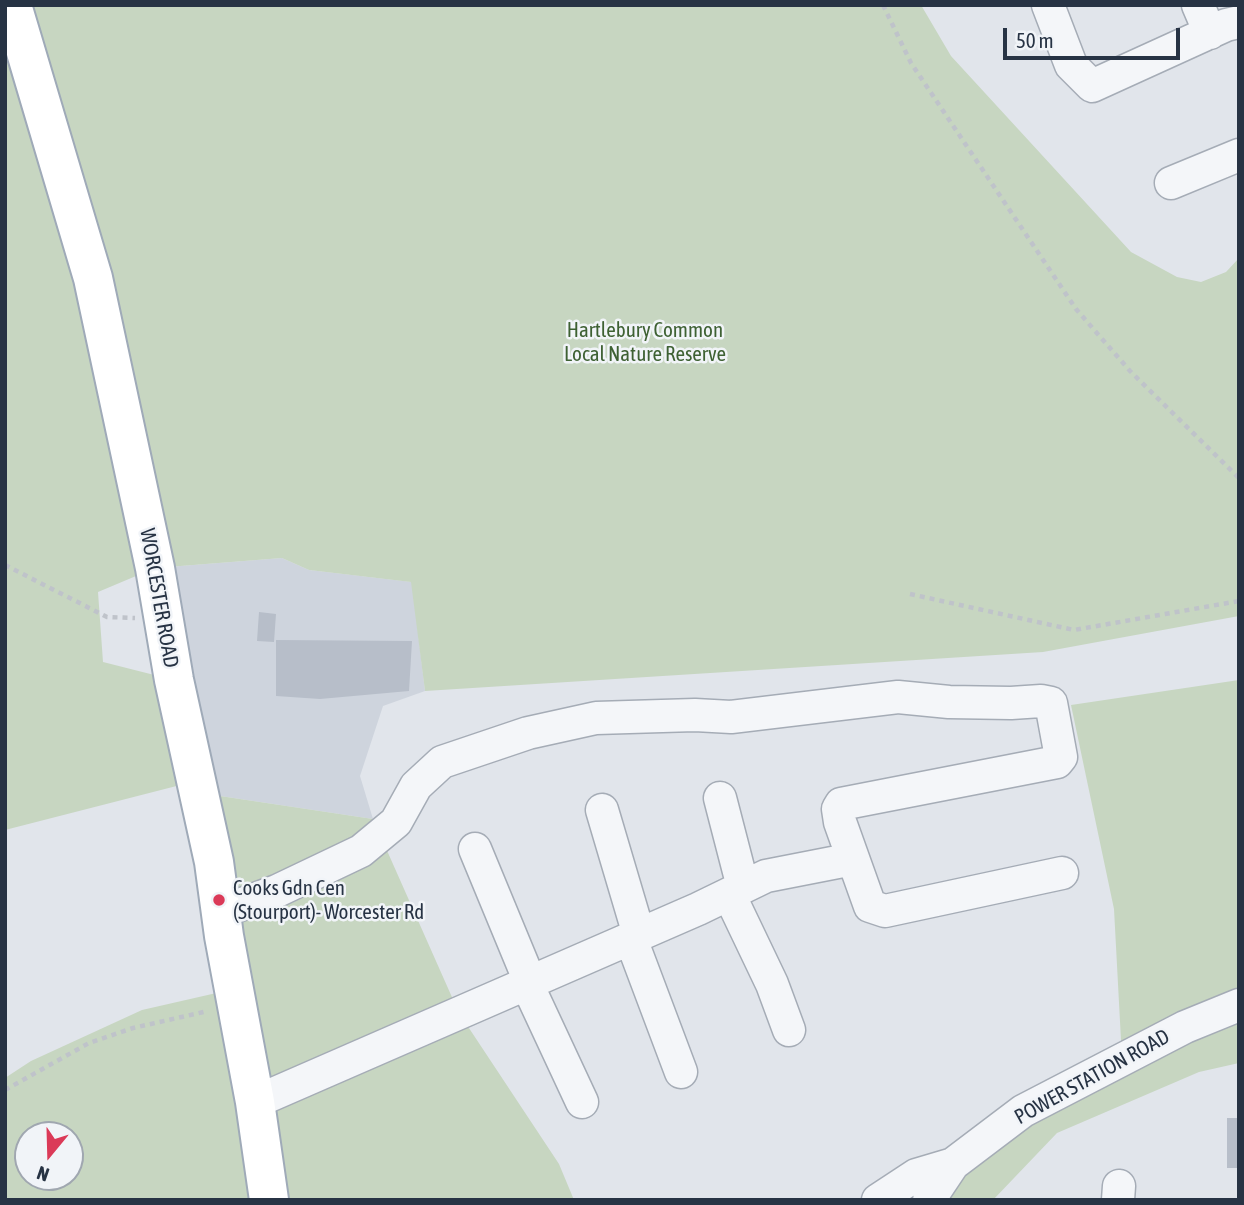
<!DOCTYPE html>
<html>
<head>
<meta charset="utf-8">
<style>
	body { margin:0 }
	#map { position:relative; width:1244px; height:1205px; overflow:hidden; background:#e1e5eb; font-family:"Asap Condensed",sans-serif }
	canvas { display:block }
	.frame { position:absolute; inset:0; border:7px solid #273344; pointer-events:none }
	.north { position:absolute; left:14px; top:1121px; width:70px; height:70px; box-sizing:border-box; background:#f1f4f8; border:2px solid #a0a7b0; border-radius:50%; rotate:199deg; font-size:19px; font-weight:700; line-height:28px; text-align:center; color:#273344 }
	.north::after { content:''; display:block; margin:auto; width:24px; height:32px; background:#db3a58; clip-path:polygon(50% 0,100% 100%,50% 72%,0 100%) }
	.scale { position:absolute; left:1003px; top:28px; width:177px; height:32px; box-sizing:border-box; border:4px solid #273344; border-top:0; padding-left:9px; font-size:21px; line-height:24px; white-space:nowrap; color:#273344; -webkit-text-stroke:5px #f1f4f8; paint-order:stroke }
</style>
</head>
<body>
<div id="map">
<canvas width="1244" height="1205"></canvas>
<div class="frame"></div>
<div class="north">N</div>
<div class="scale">50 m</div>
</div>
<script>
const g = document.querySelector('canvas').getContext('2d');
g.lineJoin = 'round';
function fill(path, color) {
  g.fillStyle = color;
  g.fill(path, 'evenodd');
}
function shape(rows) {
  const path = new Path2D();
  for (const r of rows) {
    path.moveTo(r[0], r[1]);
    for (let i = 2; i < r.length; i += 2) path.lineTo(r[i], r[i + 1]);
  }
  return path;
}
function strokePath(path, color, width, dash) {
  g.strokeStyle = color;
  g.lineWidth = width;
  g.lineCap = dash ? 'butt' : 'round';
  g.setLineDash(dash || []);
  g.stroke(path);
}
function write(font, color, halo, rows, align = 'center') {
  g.font = font + ' "Asap Condensed",sans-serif';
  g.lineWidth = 5;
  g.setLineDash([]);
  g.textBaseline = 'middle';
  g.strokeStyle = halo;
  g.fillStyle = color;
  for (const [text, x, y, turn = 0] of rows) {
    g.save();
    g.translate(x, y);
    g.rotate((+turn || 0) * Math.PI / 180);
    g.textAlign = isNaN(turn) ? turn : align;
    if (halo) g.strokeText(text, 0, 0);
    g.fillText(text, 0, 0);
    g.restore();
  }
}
fill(shape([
	[282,558,309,570,412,582,425,691,383,706,360,776,373,819,220,796,200,800,155,568]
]), '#ced4dd');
fill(shape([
	[5,5,921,5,951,56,1131,252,1177,277,1201,282,1226,272,1239,258,1239,616,1043,652,425,691,411,582,309,570,282,558,155,568,98,592,103,662,174,680,196,781,5,830],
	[1239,680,1239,1063,1199,1072,1057,1133,993,1200,878,1200,1122,1059,1114,909,1071,705],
	[220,796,373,819,459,1013,559,1164,574,1200,5,1200,5,1078,31,1061,142,1010,234,989,200,800],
	[28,1135,70,1135,70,1177,28,1177]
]), '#c7d6c1');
fill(shape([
	[259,612,276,614,274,642,257,641],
	[276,640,412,641,409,691,320,699,276,696],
	[1227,1118,1239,1118,1239,1168,1227,1168]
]), '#b7bec9');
const minor = shape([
	[1048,5,1071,65,1092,86,1226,25,1239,22],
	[1198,5,1210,33],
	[1171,183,1239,155],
	[720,798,743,887],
	[602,810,639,935],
	[475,849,530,982],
	[729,894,772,984,789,1030],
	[221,912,277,891,361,851,396,822,416,786,442,762,528,733,596,718,695,715,731,717,898,697,949,702,1011,703,1041,701,1051,703,1061,757,1057,762,841,804,838,809,840,822,870,906,885,911,1062,873],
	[631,939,681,1072],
	[527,984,582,1102],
	[255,1102,698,909,766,876,853,859],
	[878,1200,916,1175,953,1164,1023,1111,1185,1027,1239,1005],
	[929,1200,953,1164],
	[1118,1200,1119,1186]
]);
const major = shape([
	[12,5,93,278,155,568,174,680,214,862,224,936,255,1102,269,1200]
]);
strokePath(minor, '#a5acb6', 35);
strokePath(major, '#9faab8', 42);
strokePath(shape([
	[883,5,911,63,1076,309,1130,371,1239,478],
	[5,565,107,617,135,618],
	[910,594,1074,630,1239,601],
	[5,1090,89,1043,133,1028,208,1011]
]), '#bfc3ca', 4.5, [5, 5]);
strokePath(minor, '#f4f6f9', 32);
strokePath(major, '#fff', 38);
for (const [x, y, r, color] of [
	[219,900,7,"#db3a58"]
]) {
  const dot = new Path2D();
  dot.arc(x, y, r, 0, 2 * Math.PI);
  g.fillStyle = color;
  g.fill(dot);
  strokePath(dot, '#f1f4f8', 2.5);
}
write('21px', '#3e6133', '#f1f4f8', [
	["Hartlebury Common",645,330],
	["Local Nature Reserve",645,354]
]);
write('21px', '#273344', '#f1f4f8', [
	["WORCESTER ROAD",159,598,80],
	["POWER STATION ROAD",1092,1077,-29]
]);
write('21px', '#273344', '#f1f4f8', [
	["Cooks Gdn Cen",233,888],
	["(Stourport)- Worcester Rd",233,912]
], 'left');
</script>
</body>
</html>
